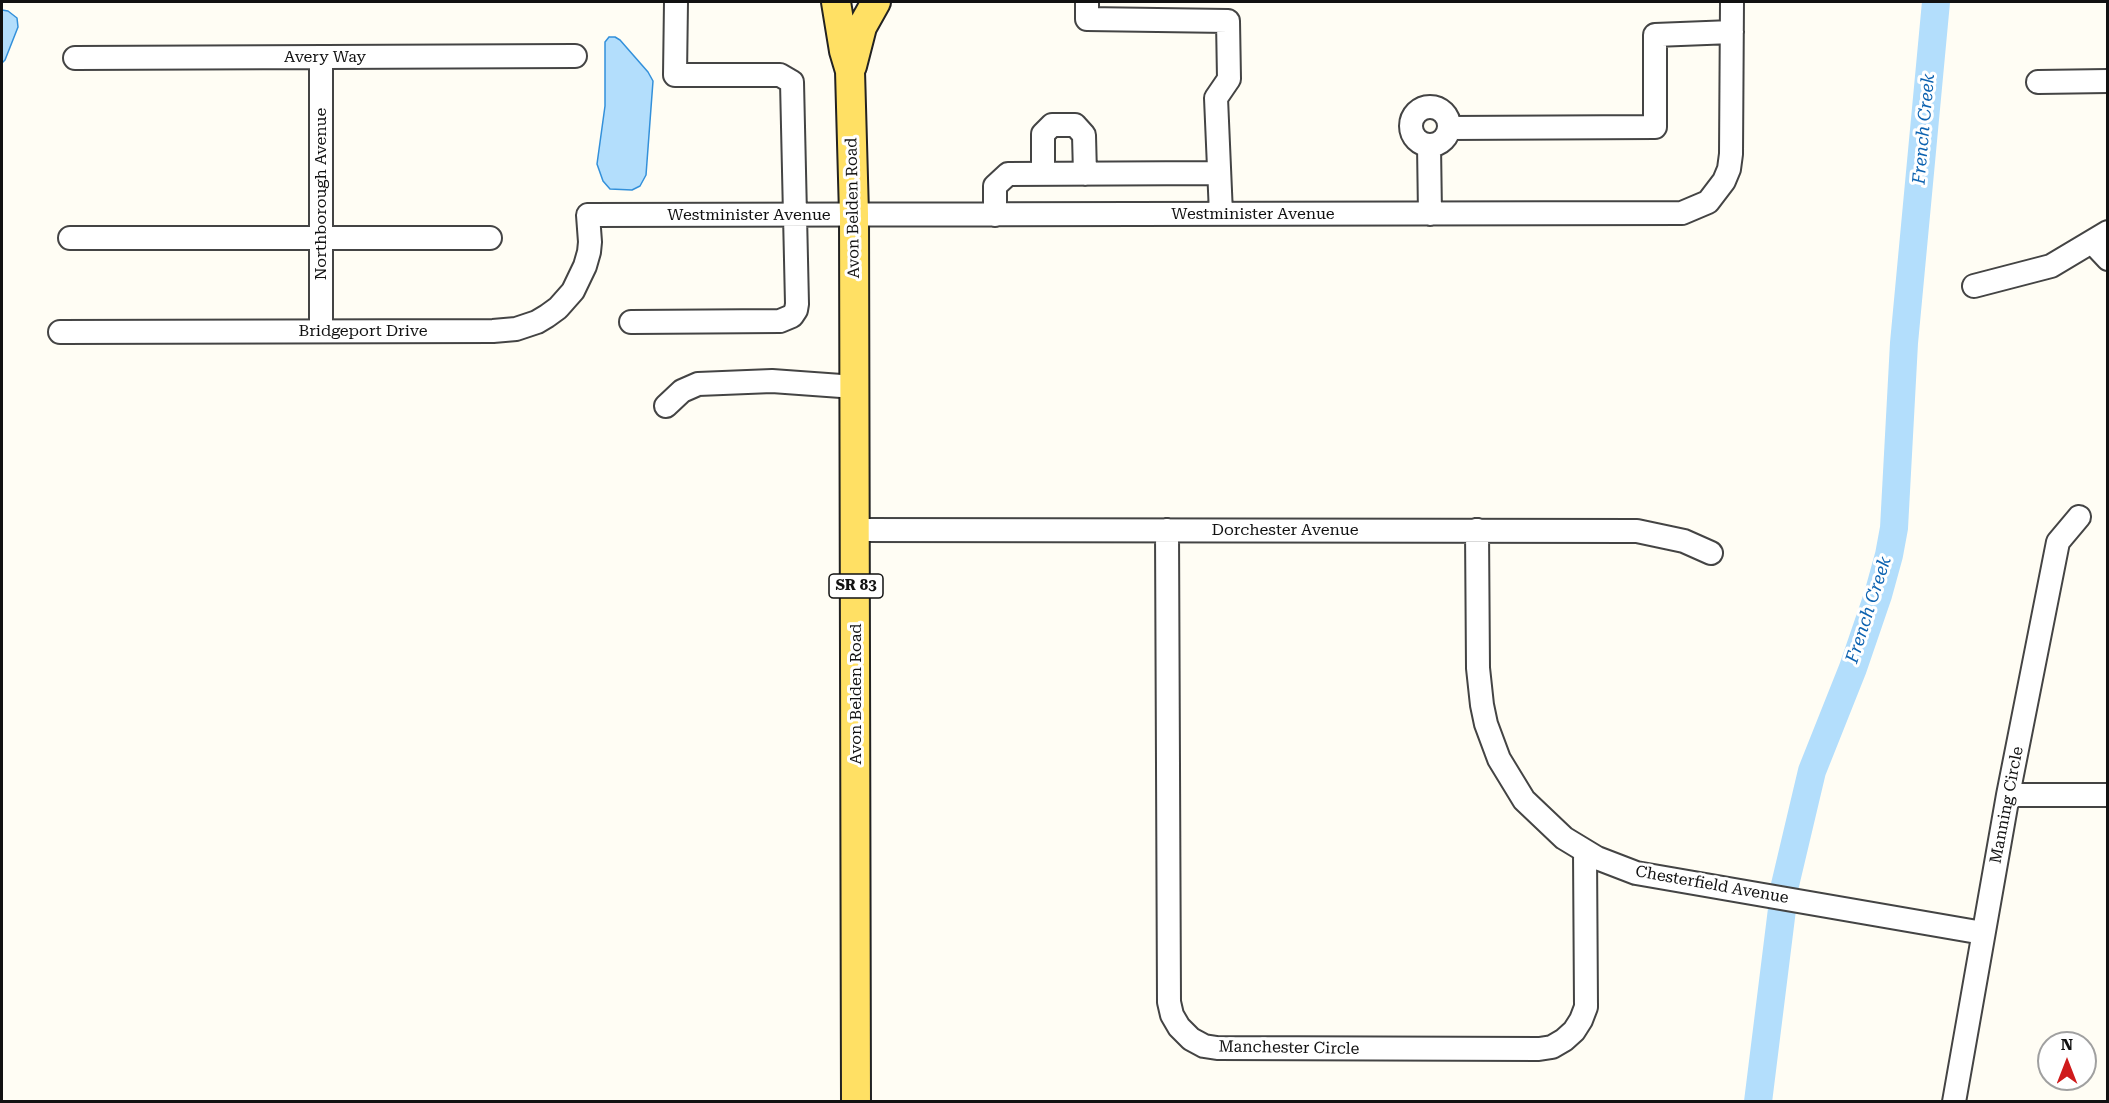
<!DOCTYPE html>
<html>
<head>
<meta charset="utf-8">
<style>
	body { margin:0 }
	#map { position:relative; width:2109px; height:1103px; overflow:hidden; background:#fffdf4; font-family:"Roboto Serif",serif }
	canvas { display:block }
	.frame { position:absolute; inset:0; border:3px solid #111; pointer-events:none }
	.north { position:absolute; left:2037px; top:1031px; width:60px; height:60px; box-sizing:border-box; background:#fff; border:2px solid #a0a0a0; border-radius:50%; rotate:0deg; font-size:16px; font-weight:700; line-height:24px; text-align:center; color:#111 }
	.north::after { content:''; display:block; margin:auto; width:21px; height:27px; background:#cf1a1b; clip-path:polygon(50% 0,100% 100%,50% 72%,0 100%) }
</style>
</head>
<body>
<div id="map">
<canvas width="2109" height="1103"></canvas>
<div class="frame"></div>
<div class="north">N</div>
</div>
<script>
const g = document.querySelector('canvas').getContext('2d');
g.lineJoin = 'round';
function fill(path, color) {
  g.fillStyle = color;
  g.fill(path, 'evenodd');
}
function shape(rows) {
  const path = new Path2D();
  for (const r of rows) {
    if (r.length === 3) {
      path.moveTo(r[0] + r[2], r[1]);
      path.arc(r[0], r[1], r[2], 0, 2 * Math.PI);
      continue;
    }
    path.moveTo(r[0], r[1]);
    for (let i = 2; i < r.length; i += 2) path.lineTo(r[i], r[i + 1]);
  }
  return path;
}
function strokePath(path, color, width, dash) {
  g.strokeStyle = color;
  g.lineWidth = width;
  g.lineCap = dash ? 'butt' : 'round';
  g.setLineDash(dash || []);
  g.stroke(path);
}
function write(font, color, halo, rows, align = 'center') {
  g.font = font + ' "Roboto Serif",serif';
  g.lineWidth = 6;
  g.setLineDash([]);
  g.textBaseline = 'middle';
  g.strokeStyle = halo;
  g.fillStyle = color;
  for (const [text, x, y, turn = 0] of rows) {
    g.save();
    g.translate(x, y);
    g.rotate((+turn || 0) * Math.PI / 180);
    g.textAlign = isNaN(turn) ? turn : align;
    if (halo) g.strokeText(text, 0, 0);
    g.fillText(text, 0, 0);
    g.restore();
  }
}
const water = shape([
	[2,10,8,11,17,18,18,27,5,60,2,63,2,10],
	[609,37,615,37,620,40,648,72,653,81,646,175,640,186,632,190,610,189,603,181,597,164,605,106,605,42,609,37]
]);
fill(water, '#b3defc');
strokePath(water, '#3390da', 1.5);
strokePath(shape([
	[1758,1102,1785,885,1812,771,1853,668,1878,595,1889,555,1894,528,1904,343,1936,2]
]), '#b3defc', 28);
const minor = shape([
	[1087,2,1087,19,1228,21,1229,79,1216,98,1221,214],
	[75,58,575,56],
	[2038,82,2108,81],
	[1430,126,19],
	[1449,128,1655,127,1655,35,1732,32],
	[1429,145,1430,214],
	[1043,174,1043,134,1052,125,1075,125,1084,135,1085,174],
	[995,215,995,186,1008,174,1219,173],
	[70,238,490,238],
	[2092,242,2108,259],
	[1974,286,2051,266,2108,232],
	[631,322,780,321,792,316,796,310,797,304,792,82,780,75,675,75,676,2],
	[321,331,321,57],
	[60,332,493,331,516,329,537,322,547,316,558,308,573,291,585,266,589,252,590,242,588,215,1682,213,1708,202,1724,181,1729,169,1731,154,1732,2],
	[666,406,682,391,698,384,772,381,855,387],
	[856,530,1637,531,1684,541,1711,553],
	[1167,530,1169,1002,1172,1015,1179,1027,1191,1039,1204,1046,1217,1048,1539,1049,1552,1047,1564,1040,1574,1031,1581,1020,1586,1007,1585,852],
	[1477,530,1478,668,1482,705,1486,724,1499,759,1524,800,1564,838,1597,858,1636,873,1983,933],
	[2008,795,2108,795],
	[1954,1102,2008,795,2058,542,2079,517]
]);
const major = shape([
	[836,2,844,51,850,71,854,214,856,1102],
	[852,66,862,27,876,2]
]);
strokePath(minor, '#444', 26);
strokePath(major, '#222', 32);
strokePath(minor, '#fff', 22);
strokePath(major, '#ffe064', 28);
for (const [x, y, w] of [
	[856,586,54]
]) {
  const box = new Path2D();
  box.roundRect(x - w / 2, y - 12, w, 24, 4.5);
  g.fillStyle = '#fff';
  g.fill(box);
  strokePath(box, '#111', 1.5);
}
write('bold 15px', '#111', null, [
	["SR 83",856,586]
]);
write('16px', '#111', '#fff', [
	["Avery Way",325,57],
	["Northborough Avenue",321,194,-90],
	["Avon Belden Road",853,208,-91],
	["Westminister Avenue",1253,214],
	["Westminister Avenue",749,215],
	["Bridgeport Drive",363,331],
	["Dorchester Avenue",1285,530],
	["Avon Belden Road",856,694,-90],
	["Manning Circle",2007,805,-79],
	["Chesterfield Avenue",1712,885,10],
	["Manchester Circle",1289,1048,1]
]);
write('italic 18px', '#0c62b0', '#fff', [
	["French Creek",1924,129,-85],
	["French Creek",1869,610,-72]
]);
</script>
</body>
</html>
